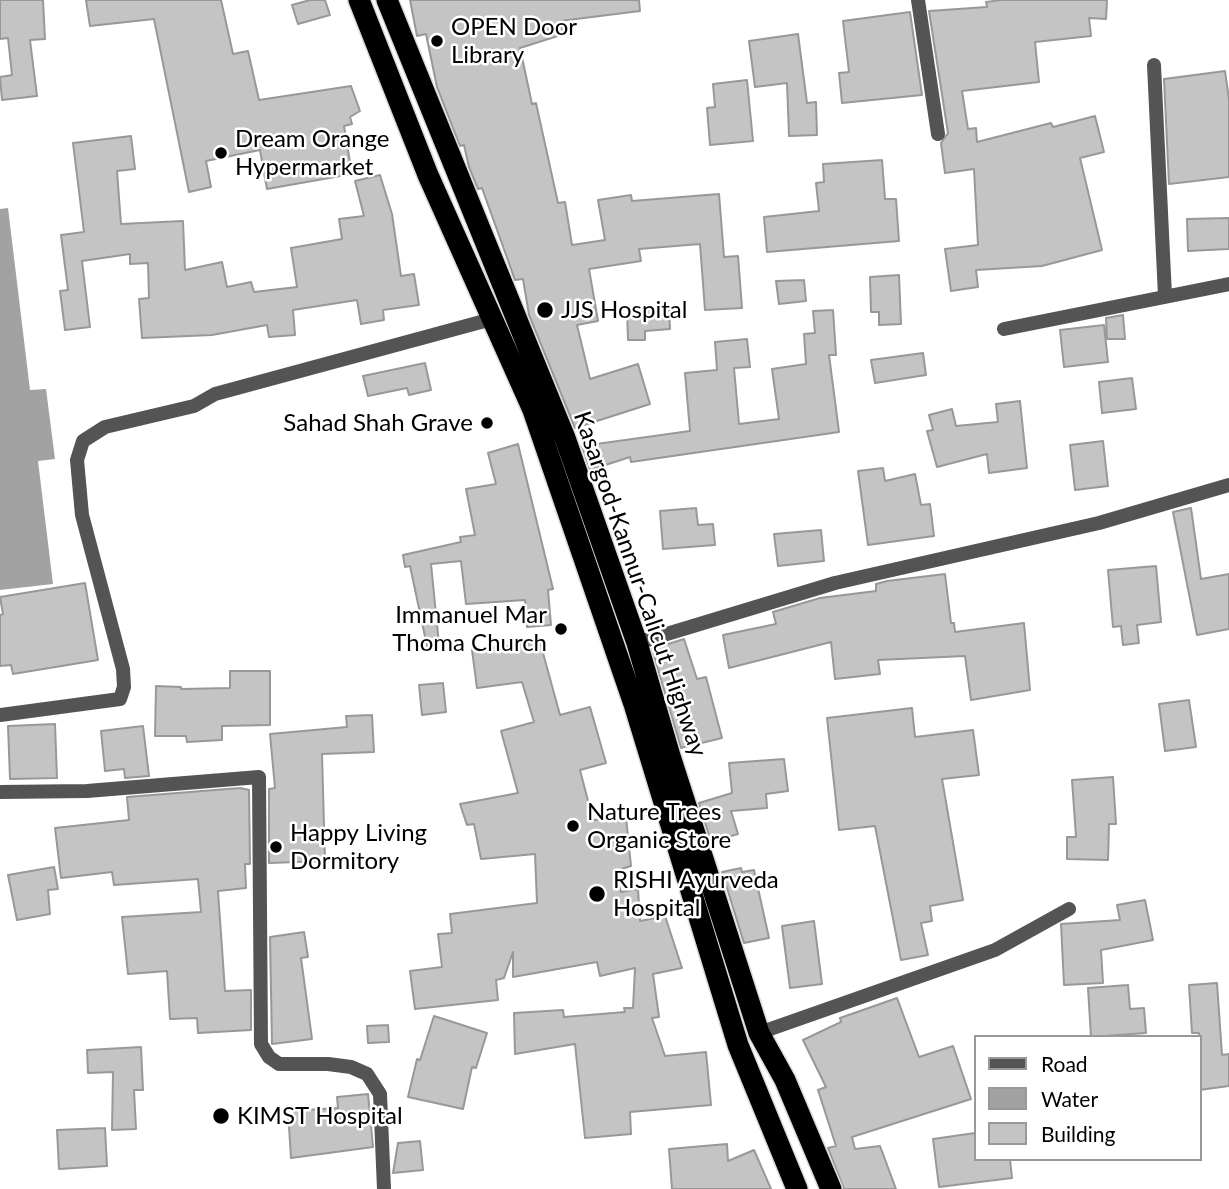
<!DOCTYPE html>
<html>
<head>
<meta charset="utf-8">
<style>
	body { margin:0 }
	#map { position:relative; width:1229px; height:1189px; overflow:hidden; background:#fff; font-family:Lato,sans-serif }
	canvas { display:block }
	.legend { position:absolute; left:974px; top:1035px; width:228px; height:126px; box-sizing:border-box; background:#fff; border:2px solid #999; margin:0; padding:9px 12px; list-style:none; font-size:21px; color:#000 }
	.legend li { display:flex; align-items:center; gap:14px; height:35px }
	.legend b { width:35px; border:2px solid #999 }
</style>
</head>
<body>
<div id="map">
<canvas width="1229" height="1189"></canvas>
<ul class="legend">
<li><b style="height:9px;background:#545454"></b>Road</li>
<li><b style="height:19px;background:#a2a2a2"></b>Water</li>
<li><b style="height:19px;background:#c4c4c4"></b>Building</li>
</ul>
</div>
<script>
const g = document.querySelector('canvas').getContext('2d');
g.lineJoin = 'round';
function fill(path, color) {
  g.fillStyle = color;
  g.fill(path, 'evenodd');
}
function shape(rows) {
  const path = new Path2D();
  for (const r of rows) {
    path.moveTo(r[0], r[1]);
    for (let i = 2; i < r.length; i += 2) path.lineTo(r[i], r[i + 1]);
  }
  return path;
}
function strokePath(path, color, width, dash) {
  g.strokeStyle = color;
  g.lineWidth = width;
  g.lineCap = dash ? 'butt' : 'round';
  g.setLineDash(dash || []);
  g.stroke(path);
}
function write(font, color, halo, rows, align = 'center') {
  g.font = font + ' Lato,sans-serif';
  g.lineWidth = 5;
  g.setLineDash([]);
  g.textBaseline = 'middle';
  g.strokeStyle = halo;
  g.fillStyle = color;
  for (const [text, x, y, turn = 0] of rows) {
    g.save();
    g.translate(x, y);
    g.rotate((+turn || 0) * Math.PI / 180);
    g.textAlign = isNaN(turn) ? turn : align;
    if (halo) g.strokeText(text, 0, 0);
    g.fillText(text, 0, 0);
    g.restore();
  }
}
fill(shape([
	[8,208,30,390,46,389,55,459,38,461,53,584,0,590,0,209]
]), '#a2a2a2');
const building = shape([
	[0,0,43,0,45,39,30,40,37,96,2,100,0,77,12,75,8,38,0,39,0,0],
	[86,0,221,0,233,54,248,51,259,100,351,86,360,111,350,117,352,124,344,126,352,174,267,189,260,150,206,161,211,187,189,192,154,19,90,26,86,0],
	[310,0,325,0,330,15,298,24,292,5,310,0],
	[410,0,639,0,640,11,560,21,564,34,520,48,532,104,536,103,558,203,565,202,572,245,605,240,598,200,631,195,632,201,719,194,724,257,738,256,742,308,705,310,700,244,639,249,641,261,589,269,598,321,577,325,590,379,638,364,650,404,575,428,529,315,523,279,515,280,482,188,478,189,469,167,464,145,460,146,437,87,426,34,417,36,410,0],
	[1001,0,1107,0,1106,19,1089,18,1091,36,1035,42,1039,82,962,91,968,129,976,128,977,142,1051,123,1053,127,1095,116,1104,152,1080,158,1102,250,1042,266,976,270,978,287,951,291,945,249,978,245,974,169,945,173,941,143,948,133,929,11,987,7,986,2,1001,0],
	[910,12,922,95,842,103,839,73,849,72,843,21,910,12],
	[798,34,807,103,816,102,817,135,789,136,787,83,755,87,749,41,798,34],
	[1225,71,1229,99,1229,177,1169,184,1164,79,1225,71],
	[747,80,753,141,710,145,707,108,715,107,713,84,747,80],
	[131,136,135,169,117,171,121,224,183,221,185,270,222,262,227,287,251,282,254,292,297,287,291,248,342,239,339,219,364,216,355,181,380,175,392,214,401,276,414,274,419,305,383,310,384,320,361,324,357,300,293,310,295,335,269,337,267,325,212,335,142,338,139,299,149,298,148,263,130,264,130,254,82,261,90,327,65,330,60,291,68,290,61,235,84,232,73,143,131,136],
	[882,160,885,199,896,199,899,241,767,252,764,217,819,211,816,183,824,182,823,164,882,160],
	[1229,218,1229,249,1188,251,1187,219,1229,218],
	[899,275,901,324,879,325,879,312,871,312,870,277,899,275],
	[804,280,806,301,779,304,776,281,804,280],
	[669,308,670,329,645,331,645,340,628,340,627,311,669,308],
	[833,310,836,355,829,355,839,432,631,462,630,457,590,470,582,446,690,431,685,373,717,370,715,342,747,339,750,367,734,368,739,424,779,419,772,369,806,364,804,334,815,333,813,311,833,310],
	[1123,315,1125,339,1107,339,1106,318,1123,315],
	[1104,325,1108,362,1064,367,1060,330,1104,325],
	[923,353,926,375,875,383,871,360,923,353],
	[425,363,431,390,409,395,407,388,368,396,363,376,425,363],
	[1132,378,1136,409,1102,413,1099,382,1132,378],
	[1020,401,1027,468,989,473,987,454,937,467,927,431,933,430,929,415,952,409,956,426,998,422,996,404,1020,401],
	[1103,441,1108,486,1075,490,1070,445,1103,441],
	[518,444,553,589,548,590,551,625,527,627,525,600,466,604,461,561,431,564,439,644,427,646,410,566,405,567,403,555,461,542,460,537,475,535,466,489,496,484,488,453,518,444],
	[883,468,885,481,915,474,921,505,930,504,934,536,868,545,858,471,883,468],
	[696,508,698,525,713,524,715,545,663,549,660,511,696,508],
	[1191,508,1201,579,1229,574,1229,629,1197,635,1173,512,1191,508],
	[821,530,824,561,778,566,774,534,821,530],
	[1156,566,1161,622,1137,625,1139,643,1123,645,1121,626,1113,627,1108,570,1156,566],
	[945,574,951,623,954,623,955,632,1024,623,1030,690,971,700,965,656,878,660,880,674,835,679,831,642,729,668,723,635,776,624,773,612,820,598,876,591,876,584,887,581,945,574],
	[85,583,98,660,13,674,11,665,0,666,0,615,3,614,0,597,85,583],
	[684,639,697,679,706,677,722,738,681,748,652,649,684,639],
	[540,642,560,715,590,707,606,763,580,770,593,820,626,817,631,866,615,871,621,892,638,889,640,921,665,916,682,968,653,974,659,1017,652,1018,665,1056,706,1052,711,1105,630,1112,631,1134,585,1138,575,1044,515,1054,514,1013,563,1010,564,1017,625,1012,624,1008,633,1008,635,968,600,976,597,962,513,977,513,952,504,978,496,980,498,1000,415,1009,410,971,442,967,438,934,452,933,450,914,537,903,535,854,481,859,474,824,467,825,460,804,518,793,501,731,534,722,522,682,477,688,472,650,540,642],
	[230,671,270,671,270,725,222,726,222,740,187,742,186,736,155,736,156,686,181,687,181,689,230,688,230,671],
	[443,683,446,712,422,715,419,685,443,683],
	[1189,700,1196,747,1165,751,1159,704,1189,700],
	[912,708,915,737,973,730,979,775,942,779,963,900,930,906,932,921,921,923,928,955,901,960,875,826,839,830,827,718,912,708],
	[372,715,374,752,322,754,325,861,269,863,269,789,275,788,270,734,347,727,346,716,372,715],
	[55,724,57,778,10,779,8,726,55,724],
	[143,726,149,776,125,778,124,769,105,771,101,731,143,726],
	[784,759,788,791,766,794,767,808,731,811,738,834,711,842,699,803,732,793,729,763,784,759],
	[1113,777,1116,824,1109,824,1108,860,1067,859,1067,837,1076,837,1072,780,1113,777],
	[240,788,249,790,250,864,245,864,246,888,218,891,225,991,251,990,251,1030,198,1033,197,1018,170,1019,167,971,128,974,122,917,201,912,198,879,114,885,112,872,61,878,55,828,129,820,127,797,240,788],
	[54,867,58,889,48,890,50,914,17,920,8,875,54,867],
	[741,868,742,872,754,870,769,938,744,943,722,872,741,868],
	[1145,900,1153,940,1101,950,1103,983,1064,985,1061,924,1120,920,1117,905,1145,900],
	[814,921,822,984,790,988,782,926,814,921],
	[304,932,308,957,301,958,312,1039,272,1044,270,937,304,932],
	[1217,983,1222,1055,1229,1054,1229,1086,1199,1090,1199,1033,1192,1033,1189,985,1217,983],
	[1128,985,1130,1009,1144,1008,1146,1033,1091,1037,1088,988,1128,985],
	[897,998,919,1057,953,1046,971,1099,852,1137,855,1149,880,1146,896,1189,844,1189,828,1148,836,1146,818,1090,826,1087,803,1040,841,1022,840,1018,897,998],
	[434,1016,487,1033,476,1068,472,1067,463,1109,408,1097,417,1059,420,1060,434,1016],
	[388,1025,389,1042,368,1043,367,1026,388,1025],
	[141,1047,143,1090,134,1090,136,1129,112,1130,113,1072,88,1073,87,1050,141,1047],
	[368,1094,373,1147,291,1158,288,1111,338,1108,337,1097,368,1094],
	[105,1128,107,1166,59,1169,57,1130,105,1128],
	[975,1133,975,1159,1010,1159,1012,1178,939,1187,933,1139,975,1133],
	[420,1141,423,1170,393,1173,398,1143,420,1141],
	[727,1144,728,1161,754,1150,771,1189,672,1189,669,1149,727,1144]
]);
fill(building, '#c4c4c4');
strokePath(building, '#989898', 2);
const highway = shape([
	[359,0,428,175,533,410,634,704,738,1045,797,1189],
	[387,0,565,438,637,643,670,756,759,1033,785,1080,831,1189]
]);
strokePath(highway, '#dbdbdb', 24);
strokePath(shape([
	[918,0,938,134],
	[1154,65,1165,296],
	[1004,329,1229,284],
	[637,643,835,583,1099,523,1229,485],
	[0,715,120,699,124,687,123,669,82,515,77,460,83,441,105,427,194,406,215,394,492,319],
	[0,792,87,791,259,777,261,1044,269,1057,279,1064,328,1064,351,1067,367,1074,380,1094,384,1189],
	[759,1033,995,950,1069,909]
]), '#545454', 14);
strokePath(highway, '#000', 21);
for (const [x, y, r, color] of [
	[437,41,7,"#000"],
	[221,153,7,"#000"],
	[545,310,9,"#000"],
	[487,423,7,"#000"],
	[561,629,7,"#000"],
	[573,826,7,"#000"],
	[276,847,7,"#000"],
	[597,894,9,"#000"],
	[221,1116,9,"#000"]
]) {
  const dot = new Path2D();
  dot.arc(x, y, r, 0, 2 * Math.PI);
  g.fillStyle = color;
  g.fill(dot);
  strokePath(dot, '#fff', 2.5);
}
write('24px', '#000', '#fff', [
	["OPEN Door",451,27],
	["Library",451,55],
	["Dream Orange",235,139],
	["Hypermarket",235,167],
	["JJS Hospital",561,310],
	["Sahad Shah Grave",473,423,"right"],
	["Immanuel Mar",547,615,"right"],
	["Thoma Church",547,643,"right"],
	["Nature Trees",587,812],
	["Organic Store",587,840],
	["Happy Living",290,833],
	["Dormitory",290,861],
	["RISHI Ayurveda",613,880],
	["Hospital",613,908],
	["KIMST Hospital",237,1116]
], 'left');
write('24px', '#000', '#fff', [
	["Kasargod-Kannur-Calicut Highway",640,584,71]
]);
</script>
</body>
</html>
